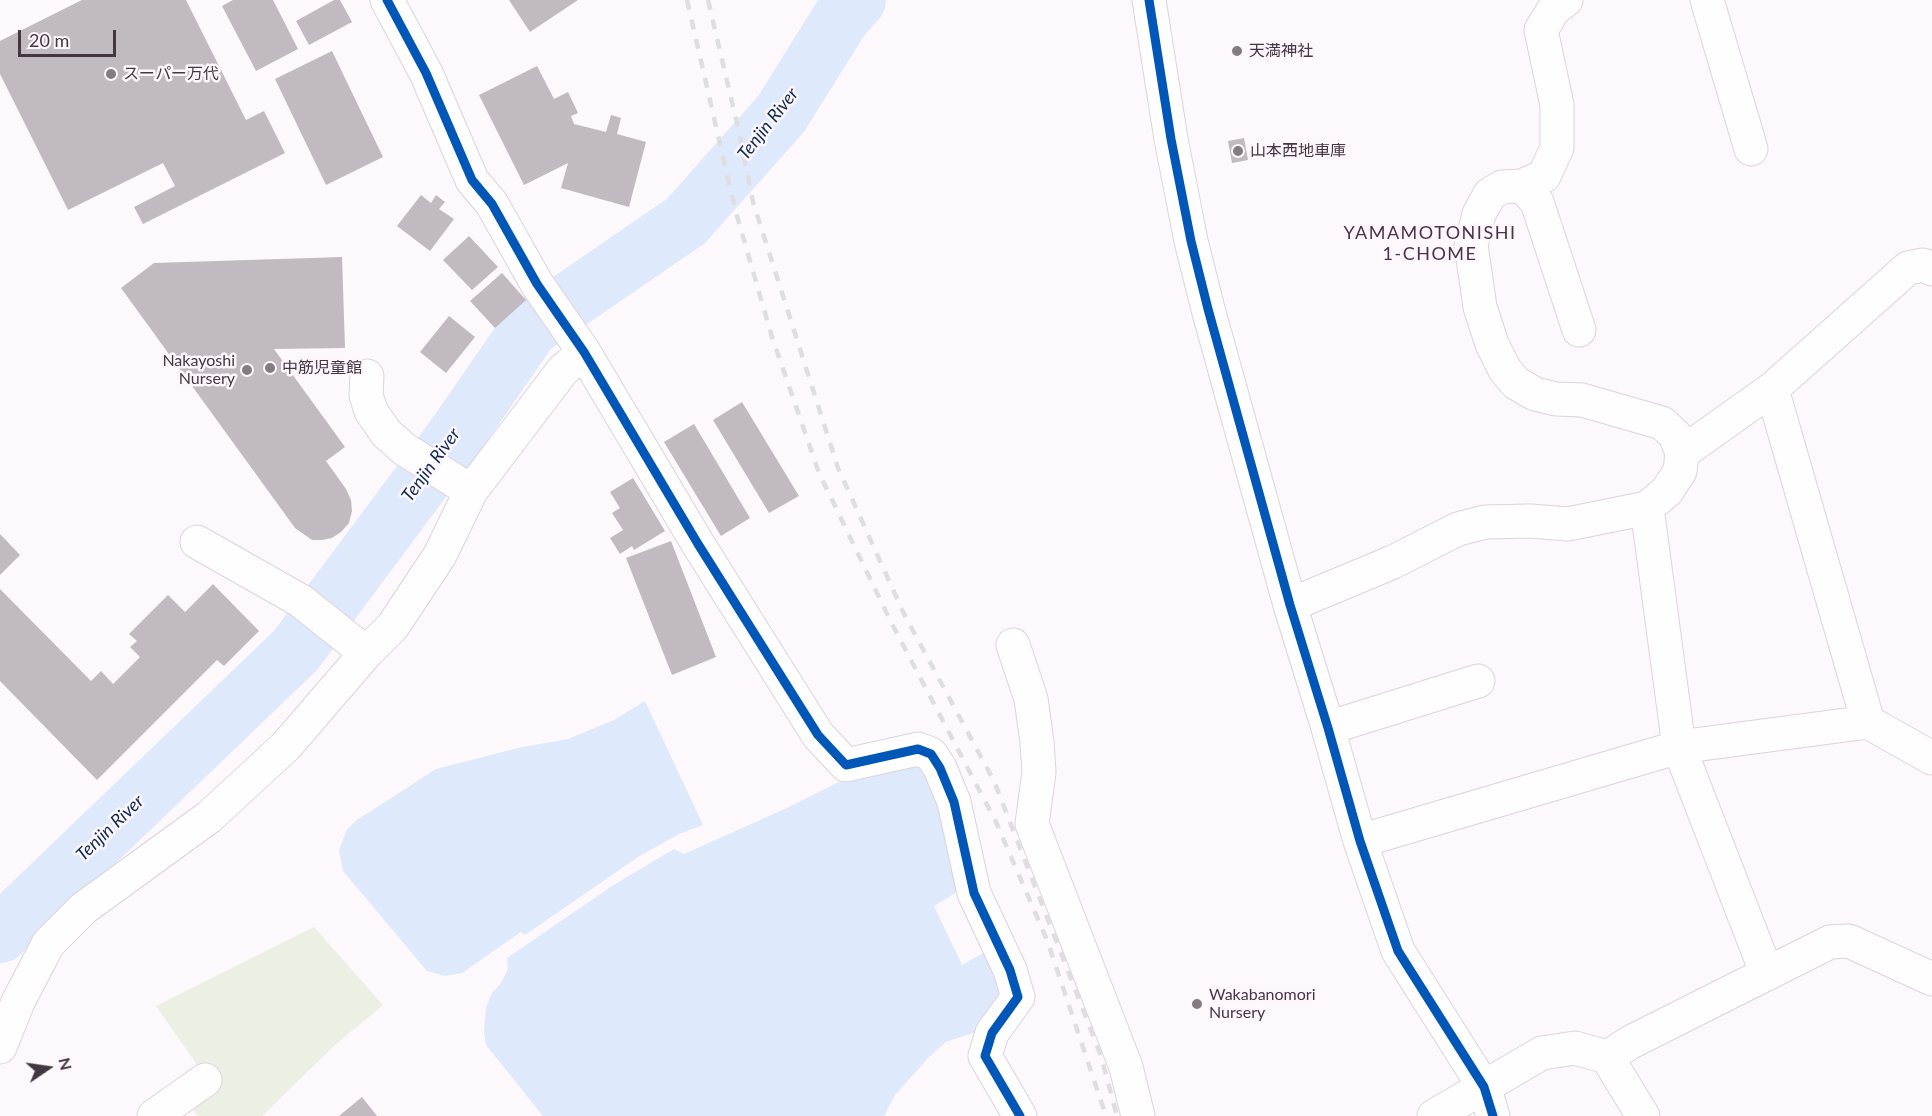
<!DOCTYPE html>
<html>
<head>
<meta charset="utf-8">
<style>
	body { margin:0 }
	#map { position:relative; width:1932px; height:1116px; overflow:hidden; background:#fcf8fc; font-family:Lato,sans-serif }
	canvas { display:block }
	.north { position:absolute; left:18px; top:1038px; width:60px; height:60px; -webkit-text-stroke:4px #fdf7fd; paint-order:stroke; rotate:77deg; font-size:16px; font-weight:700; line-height:24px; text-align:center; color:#433742 }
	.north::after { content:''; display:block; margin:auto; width:21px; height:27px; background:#433742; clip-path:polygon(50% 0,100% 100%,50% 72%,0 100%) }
	.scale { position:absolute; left:18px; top:30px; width:98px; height:27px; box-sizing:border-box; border:3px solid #433742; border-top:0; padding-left:8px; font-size:18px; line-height:21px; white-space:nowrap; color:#433742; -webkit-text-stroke:4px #fdf7fd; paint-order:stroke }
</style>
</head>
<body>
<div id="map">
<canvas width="1932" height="1116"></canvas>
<div class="north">N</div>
<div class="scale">20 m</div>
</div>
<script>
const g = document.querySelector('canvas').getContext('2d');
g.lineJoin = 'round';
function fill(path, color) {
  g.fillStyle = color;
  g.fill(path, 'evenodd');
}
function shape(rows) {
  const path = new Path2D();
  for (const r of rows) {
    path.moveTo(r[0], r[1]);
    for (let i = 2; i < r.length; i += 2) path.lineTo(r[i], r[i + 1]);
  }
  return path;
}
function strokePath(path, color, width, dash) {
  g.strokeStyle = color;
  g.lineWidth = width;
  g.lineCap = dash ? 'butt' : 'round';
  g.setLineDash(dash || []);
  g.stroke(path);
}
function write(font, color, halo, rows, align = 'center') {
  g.font = font + ' Lato,"Noto Sans JP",sans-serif';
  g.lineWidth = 5;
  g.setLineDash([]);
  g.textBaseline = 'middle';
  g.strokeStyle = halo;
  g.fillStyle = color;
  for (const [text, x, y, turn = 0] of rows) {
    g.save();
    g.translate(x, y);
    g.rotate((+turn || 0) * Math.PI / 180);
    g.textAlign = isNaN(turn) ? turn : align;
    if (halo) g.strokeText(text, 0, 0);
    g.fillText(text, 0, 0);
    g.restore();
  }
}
fill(shape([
	[314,927,383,1005,335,1045,262,1116,198,1116,193,1110,214,1089,156,1006]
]), '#ecefe3');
fill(shape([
	[645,701,703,825,679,834,638,857,525,935,521,932,462,973,445,976,427,971,343,871,339,850,347,829,357,820,436,769,518,748,568,739,614,720],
	[885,763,930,767,964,888,934,906,962,965,992,948,1006,986,985,1029,946,1042,929,1057,895,1095,884,1116,543,1116,486,1045,484,1033,486,1007,492,993,501,983,508,969,507,958,612,886,674,849,684,854,787,808,839,782]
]), '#dee9fb');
strokePath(shape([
	[0,934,296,650,456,435,530,328,686,221,781,114,841,18,857,0]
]), '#dee9fb', 58);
fill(shape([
	[82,0,186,0,246,120,264,111,285,153,143,224,134,207,175,186,163,163,68,210,0,74,0,41],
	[233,0,273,0,298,49,256,71,222,6],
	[334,0,340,0,352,22,309,45,296,21],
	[509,0,578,0,530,32],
	[332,51,383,157,326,185,275,79],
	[537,66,554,99,568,92,578,113,571,116,574,124,606,132,611,115,621,118,617,134,646,142,629,207,561,188,568,163,524,185,479,95],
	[1244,138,1248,160,1232,163,1228,141],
	[421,195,431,203,436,195,445,202,439,209,454,219,430,251,397,226],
	[469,236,498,267,472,290,443,260],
	[342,257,345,348,274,349,345,447,326,461,346,489,351,500,352,511,349,523,341,532,332,538,322,540,312,540,295,528,121,288,154,263],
	[502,273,526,300,495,328,470,301],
	[449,316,475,337,446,373,420,352],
	[742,402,799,496,769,513,713,420],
	[694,424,750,518,721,536,664,442],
	[633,478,665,531,634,550,632,546,620,554,610,538,623,530,612,513,620,508,610,492],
	[0,534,20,555,0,575],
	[671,541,716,657,672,675,626,558],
	[213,584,259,631,224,666,217,660,97,780,0,681,0,589,91,681,101,671,113,684,140,657,130,647,137,641,129,634,168,595,185,612],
	[362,1097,377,1116,339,1116]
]), '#c1bac1');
const minor = shape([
	[387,0,426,73,472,180,492,204,537,284,584,352,698,544,818,735,846,765,918,749,931,754,940,768,954,802,974,893,1010,970,1018,997,992,1033,985,1056,1020,1116],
	[1149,0,1171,139,1191,241,1208,309,1290,605,1328,728,1360,841,1398,951,1484,1087,1493,1116],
	[1707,0,1751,149],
	[1522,186,1537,202,1579,330],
	[367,376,366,395,371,411,386,433,404,449,471,491],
	[1772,389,1868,722,1932,758],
	[1682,453,1772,389,1908,268,1923,265,1932,269],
	[1647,508,1679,747,1767,974],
	[197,542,301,601,366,653],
	[1290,605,1393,562,1458,529,1485,522,1530,521,1568,524,1647,508,1667,491,1680,471,1682,453,1675,435,1662,423,1582,400,1556,399,1535,394,1516,383,1505,370,1492,344,1480,307,1471,245,1479,214,1490,194,1502,187,1522,186,1544,176,1557,148,1557,105,1541,30,1554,9,1566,0],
	[1013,645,1031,699,1037,742,1039,772,1032,824,1126,1067,1138,1116],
	[1328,728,1478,681],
	[1360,841,1679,747,1868,722],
	[0,1047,18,1002,48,944,84,908,209,817,286,746,366,653,393,626,440,555,471,491,563,370,584,352],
	[1607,1057,1631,1042,1830,942,1849,941,1932,979],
	[154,1116,205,1080],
	[1434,1116,1542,1053,1575,1048,1607,1057,1643,1116]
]);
strokePath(minor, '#dcd3db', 35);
strokePath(minor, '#fffeff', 33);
strokePath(shape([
	[687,0,735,209,772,337,819,473,891,622,996,822,1047,940,1106,1116],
	[708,0,739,132,753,202,838,468,904,614,994,781,1101,1056,1117,1116]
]), '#dfdedf', 4.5, [10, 10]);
strokePath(shape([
	[387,0,426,73,472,180,492,204,537,284,584,352,698,544,818,735,846,765,918,749,931,754,940,768,954,802,974,893,1010,970,1018,997,992,1033,985,1056,1020,1116],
	[1149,0,1171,139,1191,241,1208,309,1290,605,1328,728,1360,841,1398,951,1484,1087,1493,1116]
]), '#0057b8', 9);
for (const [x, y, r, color] of [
	[1237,51,6,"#847b83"],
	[111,74,6,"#847b83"],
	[1238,151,6,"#847b83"],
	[270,368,6,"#847b83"],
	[247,370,6,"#847b83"],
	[1197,1004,6,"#847b83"]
]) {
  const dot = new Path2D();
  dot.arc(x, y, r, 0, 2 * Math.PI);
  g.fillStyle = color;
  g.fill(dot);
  strokePath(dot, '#fdf7fd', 2);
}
write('16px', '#433742', '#fdf7fd', [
	["天満神社",1249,51],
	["スーパー万代",123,74],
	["山本西地車庫",1250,151],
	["Nakayoshi",235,361,"right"],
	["Nursery",235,379,"right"],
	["中筋児童館",282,368],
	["Wakabanomori",1209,995],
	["Nursery",1209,1013]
], 'left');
write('italic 18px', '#0d2b51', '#fdf7fd', [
	["Tenjin River",768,124,-52],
	["Tenjin River",431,465,-54],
	["Tenjin River",110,828,-44]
]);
g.letterSpacing = '1.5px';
write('18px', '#4a334a', '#fdf7fd', [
	["YAMAMOTONISHI",1430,233],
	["1-CHOME",1430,254]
]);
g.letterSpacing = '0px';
</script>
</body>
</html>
